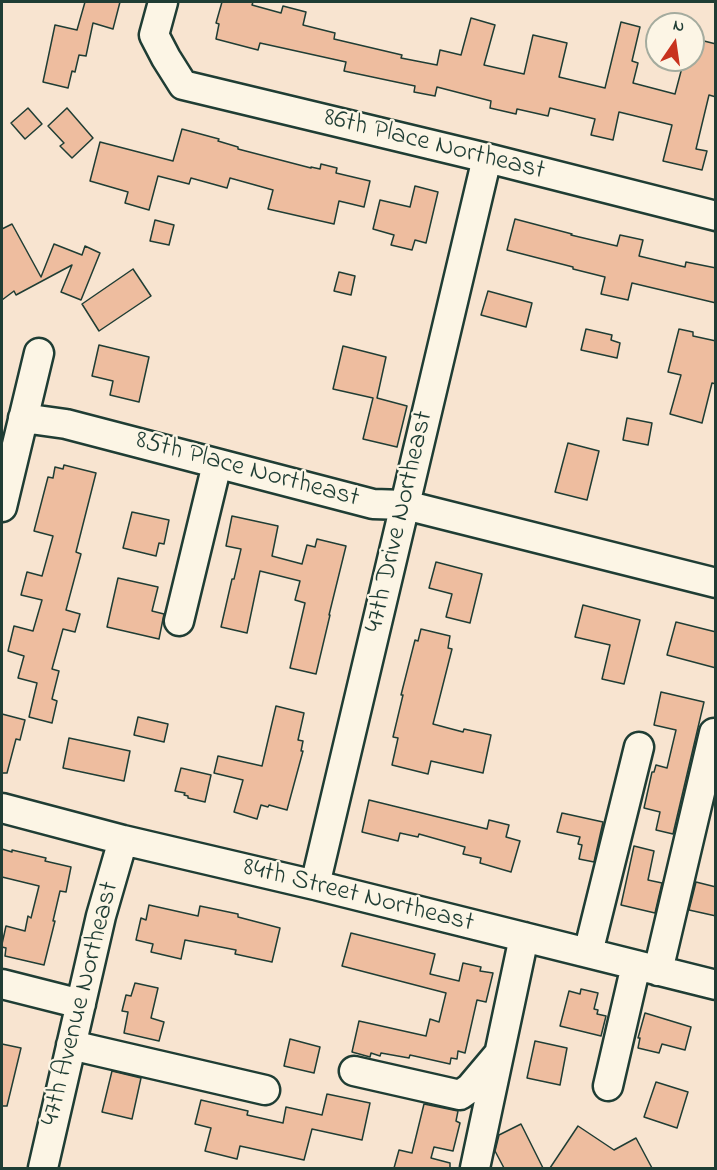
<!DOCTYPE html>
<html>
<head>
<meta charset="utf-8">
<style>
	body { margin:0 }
	#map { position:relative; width:717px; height:1170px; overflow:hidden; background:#f8e4d0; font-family:"Indie Flower",sans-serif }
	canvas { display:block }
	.frame { position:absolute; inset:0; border:3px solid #1f3d34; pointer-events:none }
	.north { position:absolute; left:645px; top:12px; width:60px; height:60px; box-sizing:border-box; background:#fcf5e5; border:2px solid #a4ab9e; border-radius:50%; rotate:13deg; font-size:16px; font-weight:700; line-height:24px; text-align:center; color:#1f3d34 }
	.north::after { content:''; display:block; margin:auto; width:21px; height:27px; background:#c8321e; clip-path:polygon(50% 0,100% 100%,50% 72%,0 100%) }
</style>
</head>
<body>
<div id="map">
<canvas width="717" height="1170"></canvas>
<div class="frame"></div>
<div class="north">N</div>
</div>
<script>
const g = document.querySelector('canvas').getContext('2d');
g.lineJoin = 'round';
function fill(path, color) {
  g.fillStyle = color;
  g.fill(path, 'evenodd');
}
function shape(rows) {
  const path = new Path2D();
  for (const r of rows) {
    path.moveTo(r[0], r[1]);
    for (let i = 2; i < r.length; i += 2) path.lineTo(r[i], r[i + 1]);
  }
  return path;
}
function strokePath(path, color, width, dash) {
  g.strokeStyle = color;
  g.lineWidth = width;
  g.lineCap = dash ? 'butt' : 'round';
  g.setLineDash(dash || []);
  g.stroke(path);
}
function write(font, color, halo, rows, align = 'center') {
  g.font = font + ' "Indie Flower",sans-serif';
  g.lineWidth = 4.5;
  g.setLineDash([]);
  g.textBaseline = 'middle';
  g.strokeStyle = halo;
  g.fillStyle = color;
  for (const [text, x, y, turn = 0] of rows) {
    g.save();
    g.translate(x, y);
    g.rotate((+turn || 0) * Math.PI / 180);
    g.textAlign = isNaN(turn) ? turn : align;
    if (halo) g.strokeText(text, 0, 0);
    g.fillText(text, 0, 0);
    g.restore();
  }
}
const building = shape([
	[85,2,120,2,113,29,93,23,86,56,79,55,75,72,72,71,68,88,43,82,55,25,77,30,85,2],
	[222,2,253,2,252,5,281,13,283,6,306,12,303,25,335,33,334,39,402,55,401,58,437,65,440,50,461,55,471,18,495,25,484,65,524,74,533,35,567,43,559,77,605,88,621,22,640,27,632,61,638,63,633,83,675,94,684,60,693,60,693,57,695,57,700,40,716,44,716,97,709,95,696,149,707,151,702,170,663,161,672,125,619,112,613,140,591,135,595,119,550,108,548,116,517,109,516,114,490,108,491,101,437,87,435,96,414,92,415,86,344,71,346,62,260,43,258,50,216,39,219,24,216,23,222,2],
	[28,108,42,124,25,139,11,123,28,108],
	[67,108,93,138,72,158,60,146,64,143,48,126,67,108],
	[182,129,219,139,218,141,238,147,238,149,311,168,311,167,320,169,321,164,337,168,336,173,370,181,364,207,339,201,334,224,268,209,273,190,230,178,227,188,191,178,189,184,158,176,149,210,125,203,128,192,90,181,100,142,173,161,182,129],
	[415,186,438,192,426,243,415,240,412,250,391,245,394,235,373,229,380,200,410,207,415,186],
	[515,219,572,234,571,235,617,246,620,235,643,240,639,256,685,267,686,262,716,268,716,303,632,283,628,300,601,294,605,277,573,269,573,267,507,250,515,219],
	[155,220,174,225,169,245,150,241,155,220],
	[12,224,41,277,54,244,82,255,85,246,100,253,81,300,61,292,72,265,16,295,14,291,2,300,2,229,12,224],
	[133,269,151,296,99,331,82,304,133,269],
	[339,272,355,276,351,295,334,291,339,272],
	[488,291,532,303,526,327,481,315,488,291],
	[586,329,612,335,611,340,620,343,617,358,581,350,586,329],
	[679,329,693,332,693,336,716,341,716,384,712,383,702,423,670,414,681,375,668,372,679,329],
	[99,345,149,357,139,402,110,395,113,381,92,376,99,345],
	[343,346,386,357,377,398,407,406,397,447,363,439,373,398,333,389,343,346],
	[627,418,652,423,648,445,623,440,627,418],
	[568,443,599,451,587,500,555,492,568,443],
	[64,465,96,473,76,552,81,554,66,610,80,614,75,632,63,629,52,669,59,671,52,699,57,701,52,723,29,717,37,683,18,678,24,656,8,651,14,626,33,631,42,600,21,595,27,572,42,576,53,536,34,531,48,477,53,478,55,467,63,469,64,465],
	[132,512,169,520,164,544,159,543,156,556,123,548,132,512],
	[232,516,278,526,272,556,302,564,307,545,315,547,317,539,346,546,329,615,330,615,316,674,290,668,305,603,295,600,300,581,260,571,247,633,221,627,232,579,234,579,241,549,226,546,232,516],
	[436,562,482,574,470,623,446,617,452,594,429,588,436,562],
	[118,578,158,587,152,611,164,614,159,639,107,627,118,578],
	[583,605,640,620,624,684,602,679,610,645,575,637,583,605],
	[676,622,716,632,716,668,667,655,676,622],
	[421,629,450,636,448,648,452,649,433,724,463,732,464,729,491,735,483,773,431,761,428,774,392,765,398,738,393,737,403,695,401,695,415,640,418,641,421,629],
	[661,692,704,702,673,834,656,830,660,812,644,808,652,772,654,772,656,765,667,768,676,730,654,725,661,692],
	[276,706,304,713,298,740,303,741,301,751,303,751,287,810,269,805,268,807,261,805,257,819,234,812,243,780,214,773,218,756,262,766,276,706],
	[2,714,25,720,20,740,16,739,7,773,2,773,2,714],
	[138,717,168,724,164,742,134,735,138,717],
	[69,738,130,751,124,781,63,768,69,738],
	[181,768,211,775,205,802,188,798,188,796,184,795,185,793,175,791,181,768],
	[369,800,487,829,489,820,509,825,506,837,520,841,511,872,480,863,481,858,463,854,465,847,419,834,418,837,400,833,398,841,362,832,369,800],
	[562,813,603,822,594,862,579,859,582,845,578,844,580,837,557,832,562,813],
	[634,846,654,851,648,880,662,883,655,913,621,905,634,846],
	[2,849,12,852,12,850,46,858,45,861,71,867,66,892,60,891,53,921,55,921,44,965,5,956,6,948,2,947,2,944,6,926,25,931,28,916,31,918,39,886,2,877,2,849],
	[696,882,716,887,716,916,689,910,696,882],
	[149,905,198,916,200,906,238,914,238,917,280,928,272,962,235,954,236,950,185,940,181,959,151,952,153,944,136,940,141,918,146,920,149,905],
	[351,933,435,954,430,974,459,981,463,963,481,967,480,971,493,973,486,1002,477,1000,465,1053,458,1051,457,1059,451,1058,450,1064,410,1055,409,1058,381,1053,380,1056,371,1053,370,1057,352,1052,359,1021,426,1036,430,1019,439,1022,446,993,342,966,351,933],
	[135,983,158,988,151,1018,164,1022,159,1041,124,1033,128,1012,122,1011,126,995,131,996,135,983],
	[581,989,598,993,594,1009,598,1010,597,1014,606,1016,601,1036,560,1026,569,991,580,994,581,989],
	[645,1013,691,1027,685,1050,662,1044,659,1053,638,1048,640,1038,638,1038,645,1013],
	[290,1039,320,1047,314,1073,284,1066,290,1039],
	[535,1041,567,1048,560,1085,527,1078,535,1041],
	[2,1044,21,1048,7,1106,2,1106,2,1044],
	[112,1071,141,1078,132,1119,102,1112,112,1071],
	[656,1082,688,1092,677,1128,644,1117,656,1082],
	[327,1094,370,1103,362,1140,312,1129,304,1160,240,1146,237,1159,205,1151,211,1128,195,1124,201,1100,248,1111,247,1115,283,1123,286,1107,322,1115,327,1094],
	[424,1104,458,1111,456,1121,460,1123,453,1151,434,1147,431,1158,450,1163,450,1168,394,1168,399,1150,412,1153,424,1104],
	[521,1124,543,1168,504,1168,495,1151,499,1135,521,1124],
	[578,1126,614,1150,636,1138,652,1168,550,1168,578,1126]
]);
fill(building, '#eebd9f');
strokePath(building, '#1f3d34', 1.5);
const minor = shape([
	[163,2,154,35,166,58,183,85,487,158,716,216],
	[23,418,66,424,373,504,405,505,716,583],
	[2,507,39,353],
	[179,621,217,464],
	[2,808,123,840,315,885,716,985],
	[315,885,487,158],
	[588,953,639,747],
	[658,971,714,733],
	[2,984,81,1004],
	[71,1045,265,1090],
	[354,1071,460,1095,470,1088,497,1056],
	[608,1086,636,965],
	[43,1168,101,916,123,840],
	[475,1168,524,937]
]);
strokePath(minor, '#1f3d34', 33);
strokePath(minor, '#fcf5e5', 28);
write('27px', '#1f3d34', '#fcf5e5', [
	["86th Place Northeast",434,146,14],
	["85th Place Northeast",247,471,15],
	["47th Drive Northeast",401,522,-77],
	["84th Street Northeast",358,897,14],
	["47th Avenue Northeast",82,1004,-76]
]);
</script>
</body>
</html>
